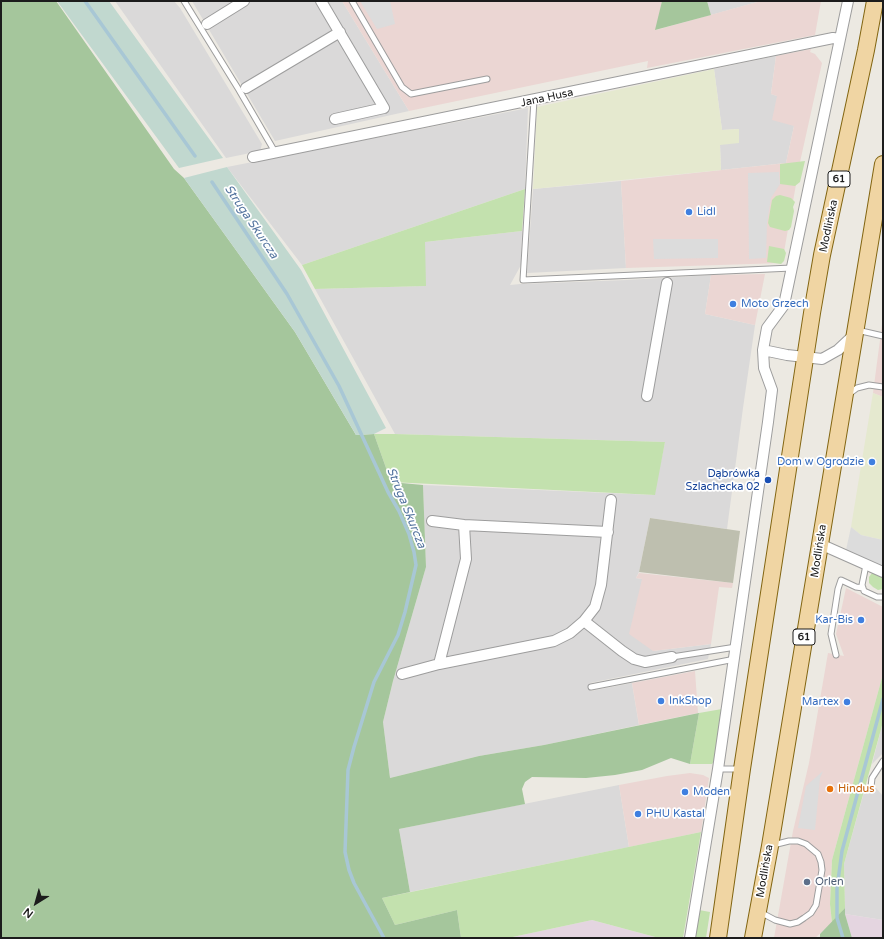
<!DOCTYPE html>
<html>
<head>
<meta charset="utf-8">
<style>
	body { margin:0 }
	#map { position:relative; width:884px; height:939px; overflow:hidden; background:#ece9e2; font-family:"Varela Round",sans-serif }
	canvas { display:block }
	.frame { position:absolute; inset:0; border:2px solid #1c1c1c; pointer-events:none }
	.north { position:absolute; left:16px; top:883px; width:40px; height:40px; -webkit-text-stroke:3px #fff; paint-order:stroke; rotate:217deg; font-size:11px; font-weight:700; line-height:16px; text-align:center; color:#1c1c1c }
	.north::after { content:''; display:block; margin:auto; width:14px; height:18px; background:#1c1c1c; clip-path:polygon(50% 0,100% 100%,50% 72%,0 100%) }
</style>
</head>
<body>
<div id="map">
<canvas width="884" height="939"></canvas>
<div class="frame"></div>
<div class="north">N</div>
</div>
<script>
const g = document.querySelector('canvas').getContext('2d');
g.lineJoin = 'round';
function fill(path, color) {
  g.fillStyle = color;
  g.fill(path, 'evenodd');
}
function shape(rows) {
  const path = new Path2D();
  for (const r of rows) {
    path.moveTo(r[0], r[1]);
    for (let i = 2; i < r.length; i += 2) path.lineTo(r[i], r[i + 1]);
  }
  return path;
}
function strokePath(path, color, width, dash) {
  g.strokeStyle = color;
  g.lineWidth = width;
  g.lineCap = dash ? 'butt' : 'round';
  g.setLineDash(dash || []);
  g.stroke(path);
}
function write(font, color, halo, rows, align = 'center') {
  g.font = font + ' "Varela Round",sans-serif';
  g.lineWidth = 3.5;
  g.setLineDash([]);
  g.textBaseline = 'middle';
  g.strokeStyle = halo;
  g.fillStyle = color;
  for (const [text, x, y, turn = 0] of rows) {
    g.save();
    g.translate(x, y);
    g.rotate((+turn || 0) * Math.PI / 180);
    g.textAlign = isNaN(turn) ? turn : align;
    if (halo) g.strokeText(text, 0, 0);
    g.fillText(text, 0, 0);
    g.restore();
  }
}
fill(shape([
	[115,1,174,1,180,8,262,144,260,151,226,158],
	[192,1,342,1,409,111,275,141],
	[707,1,761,1,711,15],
	[776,56,771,94,777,96,794,126,786,163,721,170,720,145,739,129,722,130,714,69],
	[528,108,525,189,302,265,227,167],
	[621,181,626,268,527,273,533,189],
	[522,231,521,265,510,285,520,284,627,280,711,275,705,314,755,325,743,408,727,529,650,518,639,572,636,578,642,579,653,651,711,644,708,659,590,683,591,691,632,683,639,725,544,745,479,756,390,778,383,722,393,681,426,567,423,485,654,495,665,442,395,434,315,289,425,286,425,242],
	[883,722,883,753,872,764],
	[619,785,629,847,410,892,399,829],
	[866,785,876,788,883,796,883,920,845,914,844,864]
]), '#dad9d9');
fill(shape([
	[342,1,662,1,656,30,761,1,821,1,815,35,647,68,648,61,409,111],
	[811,49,810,52,815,54,822,63,800,162,782,263,626,268,621,181,786,163,794,126,772,120,777,96,771,94,776,56],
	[765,274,755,325,705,314,711,275],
	[883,317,883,397,873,393],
	[639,573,733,583,732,588,719,587,711,644,653,651,629,634,642,579,636,578],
	[846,588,883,607,883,674,832,860,830,904,832,923,815,938,774,938,793,831,809,763,828,653,844,656,836,634],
	[695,671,698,713,639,725,632,683],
	[690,773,703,775,709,778,701,832,629,847,619,785,667,776]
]), '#ebd6d3');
fill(shape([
	[845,914,883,920,883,938,852,938],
	[592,920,659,938,508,938]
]), '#e4d5e0');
fill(shape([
	[650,518,740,531,733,583,639,572]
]), '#bebfaf');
fill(shape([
	[714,69,722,130,739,129,739,143,720,145,721,170,533,189,537,107],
	[873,393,883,397,883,540,861,535,851,527]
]), '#e5e9cf');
fill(shape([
	[805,161,800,182,795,186,780,184,780,164],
	[525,189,522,231,425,242,426,286,315,289,302,265],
	[780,195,791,198,795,202,793,207,794,211,791,227,789,230,785,231,770,227,768,223,772,200,776,196],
	[769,246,784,249,786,253,784,261,781,264,767,262],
	[374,434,395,434,665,442,655,495,391,482],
	[876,572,883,575,883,589,878,590,873,587,869,583,869,577,872,573],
	[883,674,883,722,844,864,845,908,832,923,830,904,832,860],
	[722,709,714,761,712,764,690,764,699,713],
	[701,832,683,938,659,938,592,920,508,938,461,938,457,910,395,925,382,898],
	[699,910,710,912,706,938,694,938]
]), '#c3e1ae');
fill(shape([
	[1,1,56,1,174,169,184,178,295,332,356,435,374,434,391,482,423,485,426,567,393,681,383,722,390,778,479,756,544,745,699,713,690,764,671,758,642,770,615,775,586,778,532,777,525,782,522,789,525,804,399,829,410,892,382,898,395,925,457,910,461,938,1,938],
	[662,1,707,1,711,15,655,30],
	[845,908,845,914,852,938,820,938,820,934]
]), '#a5c69c');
fill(shape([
	[57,1,109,1,223,158,179,168],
	[227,167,301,270,386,428,374,434,356,435,295,332,184,178]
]), '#c1d8cf');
fill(shape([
	[360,1,390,1,395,24,377,29],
	[779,172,780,184,771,198,767,223,766,258,749,259,748,173],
	[653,239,718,239,718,258,654,259],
	[851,527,861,535,883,540,883,566,846,550],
	[823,771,820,778,815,830,798,828,806,786]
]), '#dcdcdc');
strokePath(shape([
	[85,1,195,156],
	[212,182,287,294,339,386,388,492,399,511,409,534,414,552,416,565,405,612,398,635,374,682,354,747,348,770,345,852,349,870,354,883,384,938],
	[843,938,837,918,837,888,842,851,883,699]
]), '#a8c7d5', 3.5);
const lane = shape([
	[184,1,239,90,275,152],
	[352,1,402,87,411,94,487,79],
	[534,100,523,280,792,268],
	[857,330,883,336],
	[849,394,857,388,869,385,883,387],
	[866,565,862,585,864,591,877,597,883,597],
	[836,655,831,634,838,589,841,580,856,587,863,588],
	[672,657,736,647],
	[591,687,735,659],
	[718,769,741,769],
	[871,787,872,778,883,761],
	[760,912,775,920,790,924,798,922,804,918,811,913,816,905,822,870,821,862,818,854,806,844,798,841,789,841,773,845]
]);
const street = shape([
	[321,1,384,108,335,119],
	[207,24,244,1],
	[246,88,340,32],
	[253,157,833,38,840,39],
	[763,350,787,355,822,359,838,350,854,335],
	[647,396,667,283],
	[432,521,464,525,608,532],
	[820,544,883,572],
	[584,621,622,651,634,659,645,662,672,657],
	[439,664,466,559,464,525],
	[402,674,439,664,554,641,570,633,584,621,595,607,601,585,611,500],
	[690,938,718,769,768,422,772,390,764,368,763,350,767,328,784,305,848,1]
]);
const primary = shape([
	[718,938,742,769,812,313,822,255,866,50,875,1],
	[753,938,770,846,883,164]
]);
strokePath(lane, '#9d9d9d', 7);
strokePath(street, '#9d9d9d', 12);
strokePath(primary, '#826511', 18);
strokePath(lane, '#fff', 5);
strokePath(street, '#fff', 10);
strokePath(primary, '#f0d5a3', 16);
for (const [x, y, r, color] of [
	[689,212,4,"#3f7fe0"],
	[733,304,4,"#3f7fe0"],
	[872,462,4,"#3f7fe0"],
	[768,480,4,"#1a4fb4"],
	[861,620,4,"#3f7fe0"],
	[661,701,4,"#3f7fe0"],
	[847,702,4,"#3f7fe0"],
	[830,789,4,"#e8710a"],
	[685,792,4,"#3f7fe0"],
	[638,814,4,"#3f7fe0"],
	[807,882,4,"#5c6f8a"]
]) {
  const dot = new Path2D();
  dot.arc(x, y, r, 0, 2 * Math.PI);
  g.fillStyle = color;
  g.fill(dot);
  strokePath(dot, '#fff', 1.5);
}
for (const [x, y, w] of [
	[839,179,22],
	[804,637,22]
]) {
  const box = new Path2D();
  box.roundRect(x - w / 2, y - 8, w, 16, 3);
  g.fillStyle = '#fff';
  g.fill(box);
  strokePath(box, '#1c1c1c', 1);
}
write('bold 10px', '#1c1c1c', null, [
	["61",839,179],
	["61",804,637]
]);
write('11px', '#1c1c1c', '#fff', [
	["Jana Husa",547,98,-12],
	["Modlińska",829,226,-78],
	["Modlińska",819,551,-81],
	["Modlińska",765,871,-80]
]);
write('11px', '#366cbe', '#fff', [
	["Lidl",697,212],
	["Moto Grzech",741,304],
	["Dom w Ogrodzie",864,462,"right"],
	["Kar-Bis",853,620,"right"],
	["InkShop",669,701],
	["Martex",839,702,"right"],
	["Moden",693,792],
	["PHU Kastal",646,814]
], 'left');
write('11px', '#164399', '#fff', [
	["Dąbrówka",760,474],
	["Szlachecka 02",760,487]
], 'right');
write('11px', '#c56008', '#fff', [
	["Hindus",838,789]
], 'left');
write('11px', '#4e5e75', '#fff', [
	["Orlen",815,882]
], 'left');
write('italic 12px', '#54749f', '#fff', [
	["Struga Skurcza",251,222,56],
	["Struga Skurcza",406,508,68]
]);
</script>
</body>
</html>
